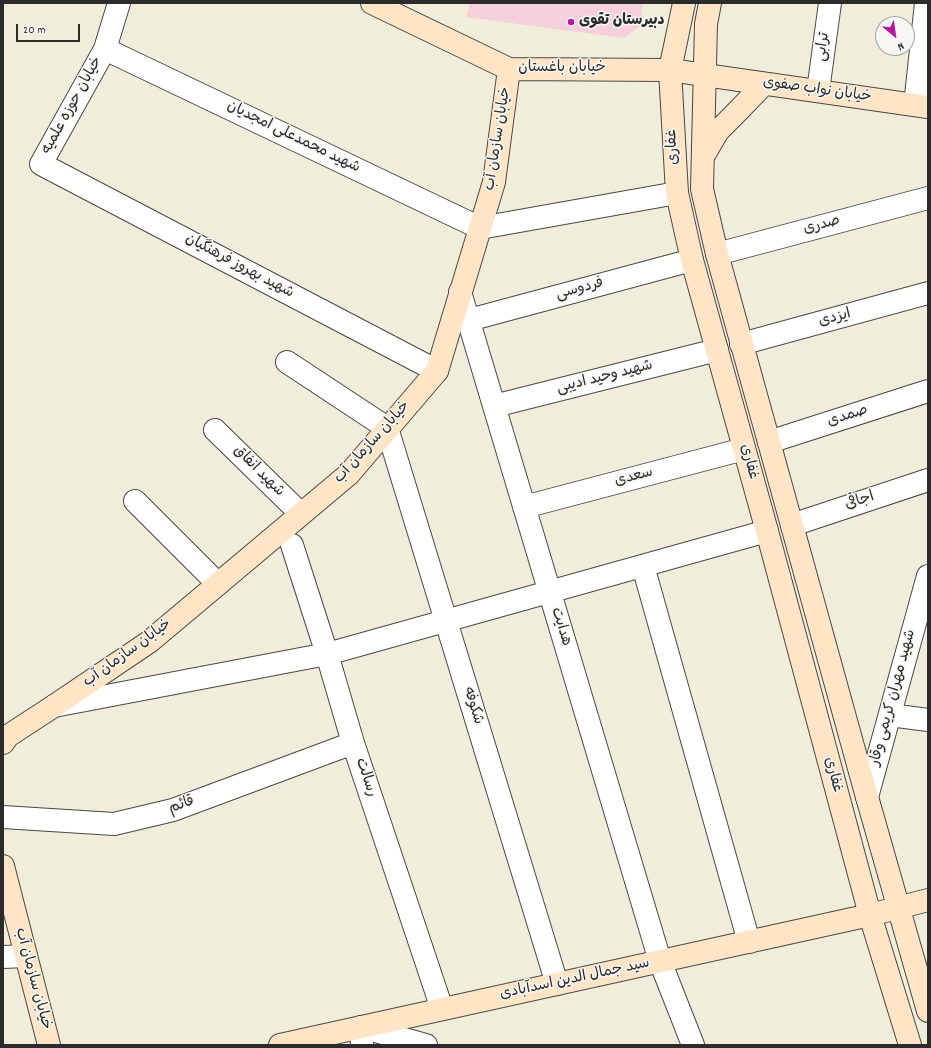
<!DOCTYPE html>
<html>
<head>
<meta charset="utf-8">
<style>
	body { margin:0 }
	#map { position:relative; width:931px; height:1048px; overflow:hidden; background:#f0eddb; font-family:Dekko,sans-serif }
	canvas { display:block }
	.frame { position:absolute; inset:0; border:4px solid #2b2b2b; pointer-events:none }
	.north { position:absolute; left:875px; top:16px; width:40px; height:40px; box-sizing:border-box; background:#f6f6f2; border:1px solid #a5a5a2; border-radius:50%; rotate:151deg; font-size:11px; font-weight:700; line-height:16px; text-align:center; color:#2b2b2b }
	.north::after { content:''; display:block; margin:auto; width:14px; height:18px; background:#b5179e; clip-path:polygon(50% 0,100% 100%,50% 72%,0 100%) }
	.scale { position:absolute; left:16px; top:24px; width:64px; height:18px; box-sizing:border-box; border:2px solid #2b2b2b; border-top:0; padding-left:5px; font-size:12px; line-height:14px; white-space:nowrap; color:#2b2b2b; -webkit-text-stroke:3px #f6f6f2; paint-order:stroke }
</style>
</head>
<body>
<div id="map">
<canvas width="931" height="1048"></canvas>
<div class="frame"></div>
<div class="north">N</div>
<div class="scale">20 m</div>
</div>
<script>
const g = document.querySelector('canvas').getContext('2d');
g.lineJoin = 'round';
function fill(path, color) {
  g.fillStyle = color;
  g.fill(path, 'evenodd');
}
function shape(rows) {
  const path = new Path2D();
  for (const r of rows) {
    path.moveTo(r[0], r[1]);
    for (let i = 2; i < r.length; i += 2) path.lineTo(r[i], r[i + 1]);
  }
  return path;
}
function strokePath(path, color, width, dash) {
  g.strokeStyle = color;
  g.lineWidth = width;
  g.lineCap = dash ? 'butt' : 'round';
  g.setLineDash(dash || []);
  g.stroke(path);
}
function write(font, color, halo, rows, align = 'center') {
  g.font = font + ' Dekko,"Playpen Sans Arabic",sans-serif';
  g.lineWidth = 3;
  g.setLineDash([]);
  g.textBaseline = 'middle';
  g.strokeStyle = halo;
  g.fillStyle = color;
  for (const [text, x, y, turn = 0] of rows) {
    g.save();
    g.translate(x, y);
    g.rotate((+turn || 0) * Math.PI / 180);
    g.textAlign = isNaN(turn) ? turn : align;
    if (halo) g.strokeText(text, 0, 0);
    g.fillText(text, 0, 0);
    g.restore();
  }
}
fill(shape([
	[470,3,643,3,640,26,624,38,466,17]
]), '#f5cfda');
const street = shape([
	[119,3,105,49,41,164,437,371],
	[105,49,480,228,677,193],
	[818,91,830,3],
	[915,105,926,3],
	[717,254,928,198],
	[460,292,660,961,693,1045],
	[469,320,692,260],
	[741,344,928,293],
	[287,362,387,428,557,984],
	[494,406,717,350],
	[215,430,301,514],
	[769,442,928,391],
	[135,501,218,584],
	[524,507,744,449],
	[792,525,928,480],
	[292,545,327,654,353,743,442,1009],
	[643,566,749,942],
	[54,706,327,654,767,531],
	[890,715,928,720],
	[867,797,928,576],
	[3,817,114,824,173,810,353,743],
	[3,957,26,956],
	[362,1045,361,1027,426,1045]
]);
const secondary = shape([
	[372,3,509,69,670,70,928,107],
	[684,3,670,70,677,193,692,260,767,531,870,915,910,1045],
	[710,3,706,24,702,189,717,254,867,797,928,1011],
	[704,155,718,131,735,114,764,84],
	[3,743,8,736,54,706,149,642,349,474,437,371,494,182,509,69],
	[3,866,49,1045],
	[280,1045,870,915,928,900]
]);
strokePath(street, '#494845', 24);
strokePath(secondary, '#494845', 24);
strokePath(street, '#fff', 22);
strokePath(secondary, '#ffe4c6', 22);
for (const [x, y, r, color] of [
	[571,22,4,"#b5179e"]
]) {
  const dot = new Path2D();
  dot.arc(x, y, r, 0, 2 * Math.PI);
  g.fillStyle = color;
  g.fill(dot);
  strokePath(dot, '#f6f6f2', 1.5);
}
write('bold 15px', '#2b2b2b', '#f6f6f2', [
	["دبیرستان تقوی",579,22]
], 'left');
write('15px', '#2b2b2b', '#f6f6f2', [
	["ترابی",824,47,-82],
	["خیابان باغستان",562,69],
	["خیابان نواب صفوی",817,91,8],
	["خیابان حوزه علمیه",73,106,-61],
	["شهید محمدعلی امجدیان",293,138,26],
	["خیابان سازمان آب",499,139,-81],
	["غفاری",674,147,-93],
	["صدری",822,226,-15],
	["شهید بهروز فرهنگیان",239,267,28],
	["فردوسی",580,290,-15],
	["ایزدی",835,319,-15],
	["شهید وحید ادیبی",605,378,-14],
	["صمدی",848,417,-18],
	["خیابان سازمان آب",373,443,-48],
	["غفاری",748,462,75],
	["شهید انفاق",258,472,45],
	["سعدی",634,478,-15],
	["اجاقی",860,502,-18],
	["هدایت",560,627,73],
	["خیابان سازمان آب",128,654,-36],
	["شهید مهران کریمی وقار",894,698,-75],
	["شکوفه",472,706,73],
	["غفاری",832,775,75],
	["رسالت",365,778,72],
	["قائم",182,806,-19],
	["خیابان سازمان آب",32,979,75],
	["سید جمال الدین اسدآبادی",575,980,-12]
]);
</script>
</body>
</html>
